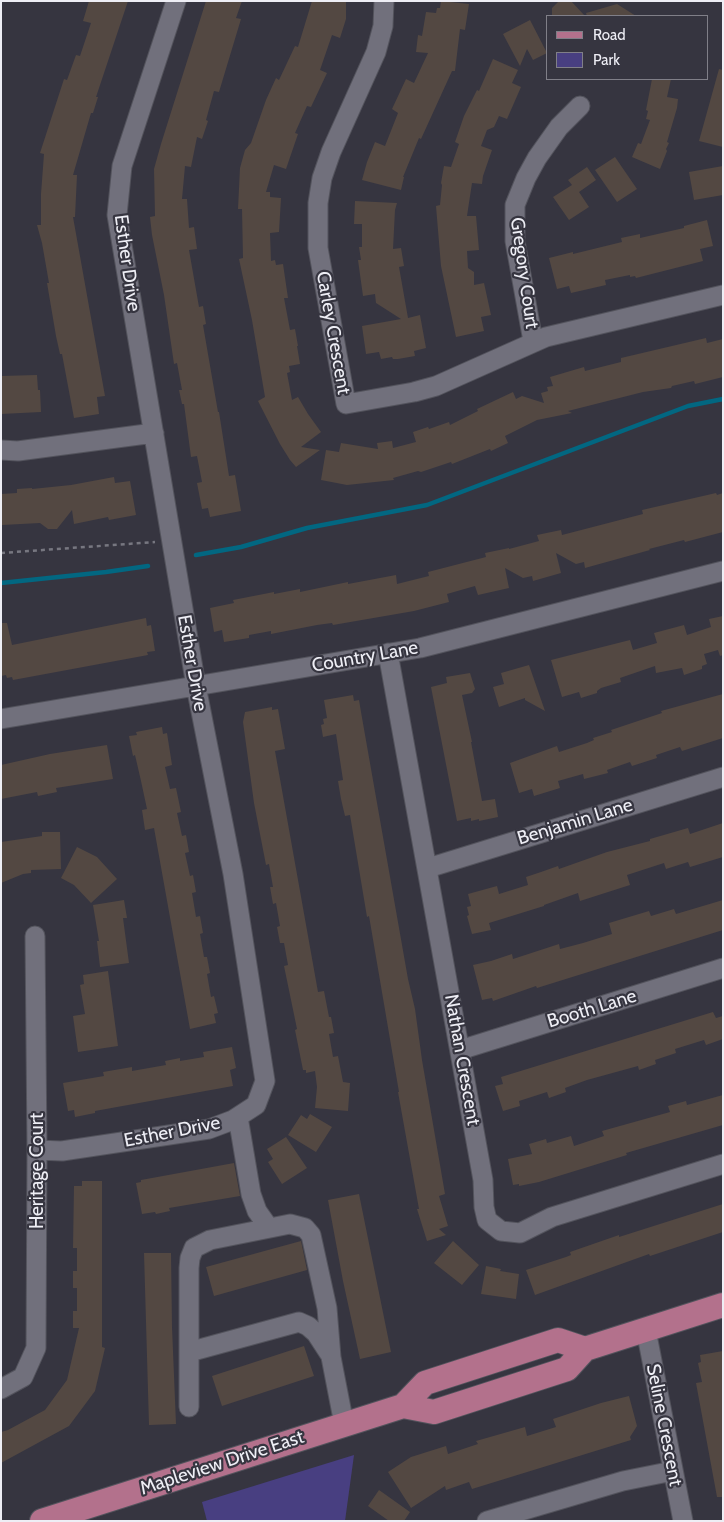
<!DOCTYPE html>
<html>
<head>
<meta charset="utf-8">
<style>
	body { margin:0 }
	#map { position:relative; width:724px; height:1522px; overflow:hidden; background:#363540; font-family:Cabin,sans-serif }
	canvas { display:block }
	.frame { position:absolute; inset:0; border:2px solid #eeeef5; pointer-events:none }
	.legend { position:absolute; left:546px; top:15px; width:162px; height:65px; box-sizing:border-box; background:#363540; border:1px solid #807f88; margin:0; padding:6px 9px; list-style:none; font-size:15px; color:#eeeef5 }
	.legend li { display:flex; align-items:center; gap:10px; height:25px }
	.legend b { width:25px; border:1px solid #807f88 }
</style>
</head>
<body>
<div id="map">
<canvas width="724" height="1522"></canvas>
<div class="frame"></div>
<ul class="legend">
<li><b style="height:6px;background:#b3718c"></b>Road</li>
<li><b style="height:14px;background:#483f81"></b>Park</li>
</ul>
</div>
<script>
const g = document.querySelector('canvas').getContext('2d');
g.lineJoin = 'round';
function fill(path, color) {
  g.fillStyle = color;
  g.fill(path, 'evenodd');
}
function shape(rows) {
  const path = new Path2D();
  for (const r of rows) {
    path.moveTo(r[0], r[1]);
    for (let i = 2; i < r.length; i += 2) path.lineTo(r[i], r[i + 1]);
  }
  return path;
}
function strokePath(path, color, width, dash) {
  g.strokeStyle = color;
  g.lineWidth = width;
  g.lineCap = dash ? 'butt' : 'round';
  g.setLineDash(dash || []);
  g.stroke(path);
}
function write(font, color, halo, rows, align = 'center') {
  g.font = font + ' Cabin,sans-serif';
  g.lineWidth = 4.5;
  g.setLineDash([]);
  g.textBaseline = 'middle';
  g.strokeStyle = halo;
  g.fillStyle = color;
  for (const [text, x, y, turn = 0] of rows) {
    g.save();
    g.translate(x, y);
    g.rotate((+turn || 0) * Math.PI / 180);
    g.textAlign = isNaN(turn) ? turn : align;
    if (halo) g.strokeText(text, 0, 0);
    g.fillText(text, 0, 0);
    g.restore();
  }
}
fill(shape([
	[354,1455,345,1521,207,1521,202,1502]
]), '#483f81');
strokePath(shape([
	[196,555,241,547,307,528,427,505,688,406,723,399],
	[1,583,106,572,148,566]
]), '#026781', 4.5);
fill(shape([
	[89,1,128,1,96,97,98,97,93,113,91,113,73,175,77,175,75,217,73,217,105,396,97,397,99,414,74,418,62,354,60,354,56,336,47,283,49,283,42,243,37,225,41,225,41,194,44,154,40,153,64,79,67,80,76,55,80,56,91,23,83,21],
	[206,1,242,1,236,18,241,19,219,92,214,91,206,120,208,121,202,139,197,137,191,167,185,166,182,199,187,199,189,228,194,227,197,249,189,250,199,307,203,306,206,324,203,325,218,412,219,412,229,476,235,475,241,511,210,517,208,508,202,509,197,483,202,482,197,456,191,457,184,404,182,404,179,390,182,390,177,363,174,364,164,295,152,235,150,217,155,216,154,169,161,144],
	[312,1,346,1,346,19,340,38,332,35,320,70,327,73,311,107,307,106,295,133,298,134,286,169,274,165,266,192,270,192,270,197,281,198,279,232,270,233,271,261,275,260,276,265,283,264,288,298,284,298,290,330,295,329,298,346,297,346,300,364,289,366,290,372,287,373,292,400,298,397,308,414,321,432,301,447,320,450,296,467,290,460,280,444,258,401,265,397,252,320,239,259,243,258,242,209,238,209,240,168,245,150,251,143,266,100,276,78,279,80,295,46,298,47],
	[441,1,469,4,465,30,460,29,455,71,452,71,421,139,419,138,403,177,404,177,401,190,362,180,367,162,375,142,385,146,398,113,392,109,406,79,414,83,428,53,416,52,418,35,422,36,426,12,436,13,437,8,440,8],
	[559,1,571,1,585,16,552,16,552,8],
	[617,4,636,16,587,16,586,13],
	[530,20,547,53,533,60,527,49,520,66,503,34],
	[493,59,518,70,512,83,521,87,507,119,499,116,494,127,487,130,481,146,492,150,483,176,482,184,472,183,467,216,476,216,479,250,467,251,468,268,474,272,474,285,484,283,491,315,481,317,484,331,456,337,441,266,436,206,440,205,442,185,441,183,444,166,451,167,459,144,455,142,464,116,477,90,479,91],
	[719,69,723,70,723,147,699,141],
	[652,79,671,79,667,97,678,99,677,108,667,142,669,143,666,149,667,151,660,169,632,157,638,143,641,144,650,120,646,119,648,111,646,110],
	[615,157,637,189,617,202,595,170],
	[723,166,723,195,694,200,689,172],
	[587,167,596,180,579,192,589,207,569,220,553,197,572,185,568,180],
	[355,201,397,203,395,210,393,249,401,248,404,266,399,267,408,318,420,315,426,348,414,351,415,356,398,359,393,359,392,357,381,359,379,352,366,354,362,326,401,319,376,303,375,294,363,296,358,260,361,260,359,247,362,247,362,224,354,224],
	[707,220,713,246,700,249,703,261,636,278,635,276,630,277,630,275,605,280,606,285,571,293,569,286,557,289,549,258,573,252,573,254,622,242,621,238,640,234,640,238,684,228,684,226],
	[706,338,707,343,723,339,723,377,695,384,694,381,672,386,671,388,643,392,568,411,572,413,537,420,505,436,508,443,491,451,490,449,452,464,451,462,421,472,418,471,393,478,394,480,347,485,321,480,326,450,339,452,341,443,378,449,377,443,392,441,393,448,416,442,413,432,428,427,429,429,449,422,450,425,478,411,477,409,513,392,516,399,522,396,544,403,541,393,548,391,547,387,553,386,550,377,584,367,585,371,621,362,621,358],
	[37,375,38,390,40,390,41,412,1,414,1,376],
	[114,477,115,483,130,481,136,515,109,520,108,517,74,524,72,510,57,529,48,529,40,523,2,525,1,494,17,493,17,489,32,488,32,489,71,485],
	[716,493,717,495,723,493,723,532,685,542,684,540,649,549,650,550,585,568,584,562,576,564,556,553,561,573,533,581,532,576,523,578,505,568,509,588,478,595,475,586,447,594,449,602,414,611,333,625,332,623,317,625,271,634,271,631,249,635,249,638,224,642,222,630,214,632,210,608,234,603,233,600,274,592,274,594,300,589,300,592,348,582,348,584,396,575,397,584,429,576,428,572,486,557,485,553,509,548,509,549,539,541,537,535,561,530,562,535,643,514,642,510],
	[723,616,723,655,720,656,718,650,704,654,707,664,702,666,702,669,684,675,682,668,656,673,655,666,620,678,621,682,601,688,597,691,597,693,581,698,579,692,562,697,551,660,630,640,633,650,657,643,654,633,684,625,687,635,711,627,709,619],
	[146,618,147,626,151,625,155,651,147,652,148,655,13,680,12,677,7,678,6,675,1,676,1,623,7,623,12,645],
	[529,665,545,711,525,700,525,698,499,707,493,687,504,684,501,673],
	[470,673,475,689,472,693,462,695,472,742,471,742,482,801,495,799,498,817,479,821,479,819,471,821,471,818,457,821,431,687,447,683,446,677],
	[723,694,723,738,682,751,680,747,656,755,657,758,632,766,630,762,607,770,608,773,584,779,583,774,558,781,560,788,534,796,532,789,519,793,510,763,557,746,559,752,587,743,594,740,593,738,612,732,611,730,662,713,661,711],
	[353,695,354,701,359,700,361,712,408,979,415,1009,422,1060,445,1194,439,1196,448,1226,439,1229,446,1235,427,1241,417,1209,419,1209,403,1120,398,1092,399,1092,369,916,367,917,350,815,345,816,341,799,338,781,343,780,336,734,323,737,321,725,324,724,323,719,327,718,324,700],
	[272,707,272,710,278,709,285,749,275,751,318,992,324,991,329,1017,331,1017,334,1033,329,1034,333,1057,338,1056,343,1082,350,1083,348,1111,315,1108,317,1087,315,1071,306,1073,306,1070,303,1070,295,1030,297,1029,284,966,288,965,284,943,280,943,277,927,280,926,276,903,273,904,270,887,273,887,269,864,266,865,254,803,243,722,245,712],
	[162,727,163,734,167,733,172,765,165,767,170,789,176,788,181,812,177,813,182,836,186,835,189,852,185,853,190,876,193,875,196,892,192,893,196,917,200,916,203,933,200,934,204,957,207,957,210,973,207,974,211,997,214,996,218,1013,214,1014,216,1023,190,1029,154,828,145,830,142,810,147,809,141,781,135,755,133,756,129,736,137,735,136,732],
	[107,745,113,779,56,788,57,792,38,796,37,792,1,799,1,765,50,754],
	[723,823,723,857,690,867,688,862,666,869,664,863,627,875,630,885,580,901,578,893,544,905,544,906,489,923,491,930,472,934,467,916,469,915,467,907,471,906,468,894,497,886,499,894,528,885,526,877,541,872,558,866,559,869,607,852,650,841,650,839,688,828,690,834],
	[42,832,60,832,61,869,31,870,31,873,23,874,1,883,1,842,42,836],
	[77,847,97,857,117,879,91,903,74,885,61,878],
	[124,900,127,918,123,918,129,963,100,967,97,941,99,941,93,905],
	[723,900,723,930,537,988,536,986,493,1001,492,998,482,1000,473,965,491,961,512,954,513,959,559,944,560,949,583,943,612,934,609,923,649,911,651,916,674,909,676,914],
	[108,971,118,1046,78,1052,73,1016,85,1014,80,985,84,984,83,975],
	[713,1012,716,1018,723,1016,723,1039,706,1045,704,1040,675,1049,676,1053,655,1060,656,1064,639,1070,638,1066,587,1080,565,1088,566,1092,549,1098,547,1092,519,1101,520,1106,503,1111,495,1086,503,1084,501,1077],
	[232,1047,236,1068,230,1070,233,1086,95,1111,95,1113,75,1117,74,1110,68,1111,63,1083,104,1076,103,1072,132,1067,132,1071,166,1065,165,1061,180,1058,180,1061,204,1057,203,1052],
	[723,1095,723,1125,626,1153,627,1155,539,1182,519,1186,519,1184,513,1185,508,1159,532,1154,529,1144,546,1139,547,1143,571,1136,574,1146,604,1136,602,1131,670,1112,668,1106,686,1101,687,1105],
	[310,1114,332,1127,316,1152,288,1135,301,1115,307,1119],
	[286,1137,307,1168,282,1184,268,1162,273,1159,267,1149],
	[234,1163,240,1196,169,1208,170,1211,156,1214,155,1212,142,1214,136,1183,141,1182,141,1180],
	[82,1181,102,1181,102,1347,105,1348,95,1391,69,1426,1,1463,1,1432,8,1430,45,1410,67,1380,79,1328,73,1328,73,1311,77,1311,77,1288,73,1288,73,1271,77,1271,77,1248,73,1248,74,1186,82,1186],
	[359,1194,391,1352,360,1359,343,1281,328,1200],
	[723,1204,723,1232,650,1256,649,1254,535,1295,526,1270,566,1257,571,1255,570,1252,619,1235,619,1237],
	[301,1241,307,1270,214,1296,206,1267],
	[453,1241,479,1265,462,1285,434,1263],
	[144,1253,171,1253,172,1327,176,1424,149,1425],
	[486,1266,501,1269,500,1271,519,1274,516,1299,481,1294],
	[304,1346,314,1376,222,1406,212,1376],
	[723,1351,723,1497,717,1497,696,1383,702,1382,698,1363,701,1362,700,1355],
	[629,1396,637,1426,630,1437,631,1440,472,1489,469,1482,446,1490,445,1486,411,1508,388,1472,411,1457,446,1446,448,1454,478,1444,476,1441,525,1427,527,1436,556,1427,553,1419,601,1403],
	[379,1490,410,1512,404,1521,389,1521,368,1506]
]), '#534842');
const minor = shape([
	[384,1,383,26,376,52,331,152,322,178,318,203,318,248,346,404,414,392,436,386,546,337,723,295],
	[533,341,515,241,515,205,526,178,537,158,559,127,580,106],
	[1,450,18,451,154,433],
	[388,653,483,1180,484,1207,487,1220,501,1231,520,1233,552,1217,723,1164],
	[1,719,420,648,723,571],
	[428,868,723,777],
	[460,1050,723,968],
	[238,1117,251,1194,257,1211,269,1228],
	[37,1150,62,1151,209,1129,233,1120,256,1105,265,1081,233,874,196,686,117,215,122,166,176,1],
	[646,1330,683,1521],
	[189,1352,299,1322,308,1326,316,1333,329,1353],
	[1,1389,23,1377,36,1348,37,1150,35,936],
	[189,1407,189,1268,190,1258,194,1248,210,1240,290,1224,305,1228,311,1235,327,1308,331,1357,344,1424],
	[487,1521,623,1481,673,1471]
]);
const major = shape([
	[403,1406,425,1383,558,1340,585,1349],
	[42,1521,403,1406,434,1412,567,1369,585,1349,723,1305]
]);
strokePath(minor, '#53535c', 21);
strokePath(major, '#53535c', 26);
strokePath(shape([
	[1,553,155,542]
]), '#777780', 2.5, [4, 4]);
strokePath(minor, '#71707c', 19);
strokePath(major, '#b3718c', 24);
write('19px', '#eeeef5', '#363540', [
	["Esther Drive",127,263,82],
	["Gregory Court",524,273,82],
	["Carley Crescent",333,333,80],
	["Country Lane",365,657,-10],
	["Esther Drive",192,663,80],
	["Benjamin Lane",575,822,-17],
	["Booth Lane",592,1009,-17],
	["Nathan Crescent",462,1060,80],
	["Esther Drive",172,1132,-11],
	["Heritage Court",37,1171,-90],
	["Seline Crescent",664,1425,79],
	["Mapleview Drive East",222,1463,-18]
]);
</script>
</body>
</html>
